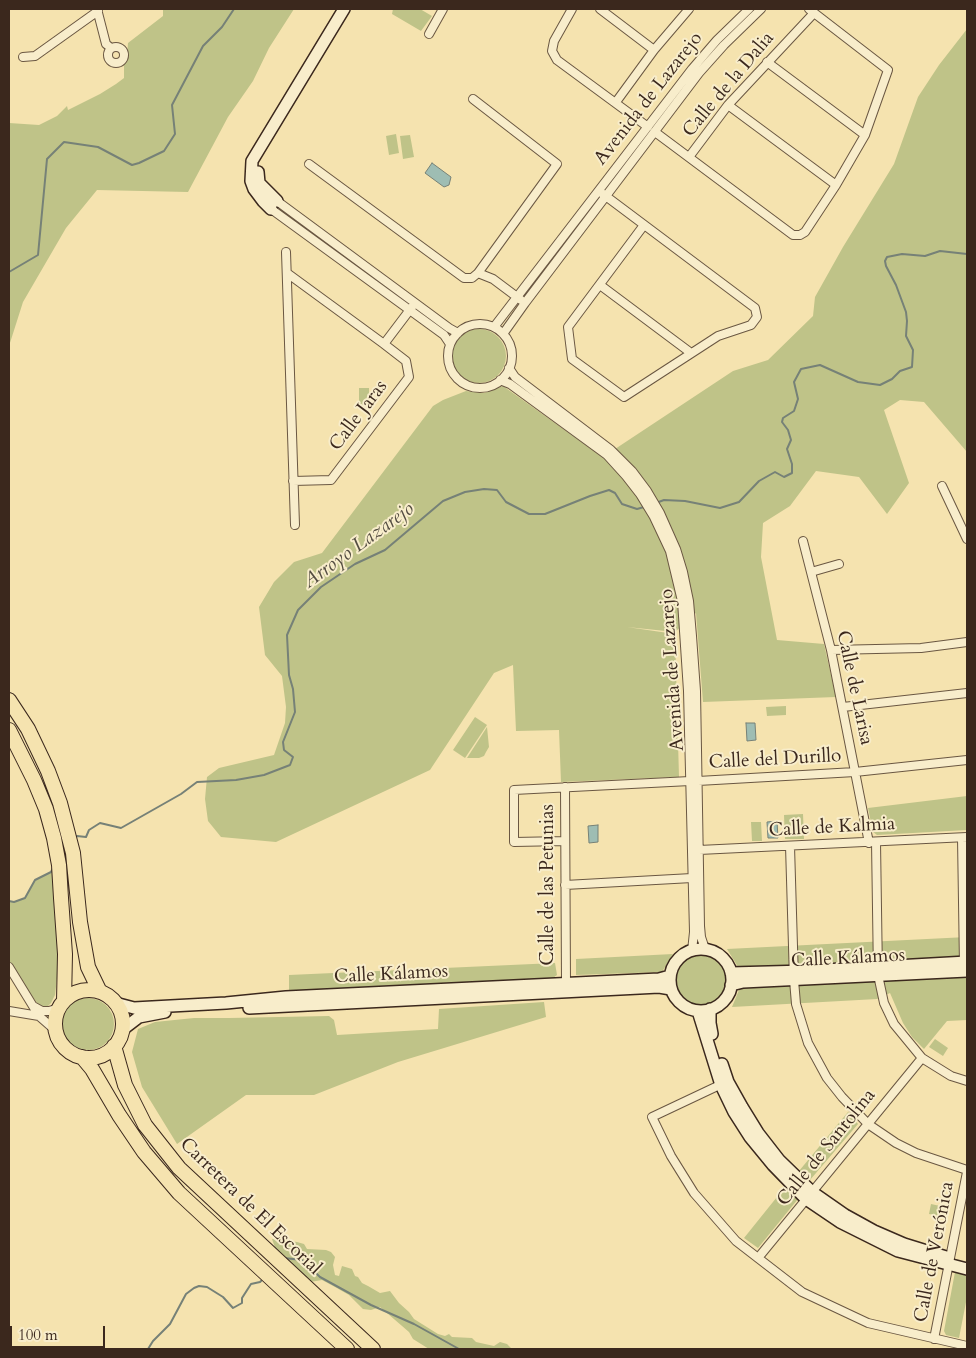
<!DOCTYPE html>
<html>
<head>
<meta charset="utf-8">
<style>
	body { margin:0 }
	#map { position:relative; width:976px; height:1358px; overflow:hidden; background:#f5e3af; font-family:Cardo,serif }
	canvas { display:block }
	.frame { position:absolute; inset:0; border:10px solid #3b281d; pointer-events:none }
	.scale { position:absolute; left:10px; top:1326px; width:95px; height:22px; box-sizing:border-box; border:2px solid #3b281d; border-top:0; padding-left:6px; font-size:15px; line-height:18px; white-space:nowrap; color:#3b281d; -webkit-text-stroke:4px #f8edcb; paint-order:stroke }
</style>
</head>
<body>
<div id="map">
<canvas width="976" height="1358"></canvas>
<div class="frame"></div>
<div class="scale">100 m</div>
</div>
<script>
const g = document.querySelector('canvas').getContext('2d');
g.lineJoin = 'round';
function fill(path, color) {
  g.fillStyle = color;
  g.fill(path, 'evenodd');
}
function shape(rows) {
  const path = new Path2D();
  for (const r of rows) {
    if (r.length === 3) {
      path.moveTo(r[0] + r[2], r[1]);
      path.arc(r[0], r[1], r[2], 0, 2 * Math.PI);
      continue;
    }
    path.moveTo(r[0], r[1]);
    for (let i = 2; i < r.length; i += 2) path.lineTo(r[i], r[i + 1]);
  }
  return path;
}
function strokePath(path, color, width, dash) {
  g.strokeStyle = color;
  g.lineWidth = width;
  g.lineCap = dash ? 'butt' : 'round';
  g.setLineDash(dash || []);
  g.stroke(path);
}
function write(font, color, halo, rows, align = 'center') {
  g.font = font + ' Cardo,serif';
  g.lineWidth = 4;
  g.setLineDash([]);
  g.textBaseline = 'middle';
  g.strokeStyle = halo;
  g.fillStyle = color;
  for (const [text, x, y, turn = 0] of rows) {
    g.save();
    g.translate(x, y);
    g.rotate((+turn || 0) * Math.PI / 180);
    g.textAlign = isNaN(turn) ? turn : align;
    if (halo) g.strokeText(text, 0, 0);
    g.fillText(text, 0, 0);
    g.restore();
  }
}
fill(shape([
	[163,9,294,9,269,48,253,81,228,117,188,192,97,190,66,228,23,302,9,346,9,123,39,125,57,116,67,106,68,110,100,94,116,84,124,78,124,62,127,58,128,43,163,16],
	[393,9,420,9,432,16,421,31,392,14],
	[967,29,967,452,924,402,900,400,884,410,909,483,887,514,859,477,816,471,790,506,763,523,761,557,777,640,824,644,836,697,703,702,696,613,675,632,627,627,675,634,679,777,561,782,559,730,516,731,513,665,494,673,430,770,276,842,221,837,208,821,205,799,207,777,219,768,274,755,285,723,286,707,282,676,265,655,259,607,274,582,294,562,322,553,433,406,443,400,466,391,484,393,503,386,604,458,609,453,733,371,768,360,813,316,815,297,843,247,894,164,918,97,939,65],
	[396,134,399,153,389,155,386,136],
	[410,135,414,157,403,159,400,136],
	[479,356,27],
	[359,388,369,388,369,405,359,406],
	[786,706,786,715,767,716,766,707],
	[475,717,487,725,465,758,453,750],
	[487,727,489,747,486,752,484,756,479,758,467,758],
	[967,796,967,830,877,835,873,832,868,808],
	[803,814,804,839,785,839,784,815],
	[751,822,761,822,762,841,752,841],
	[51,872,53,874,60,954,55,995,51,1003,47,1007,41,1006,37,1003,9,964,9,901,14,902,25,898,35,880],
	[967,937,967,1020,947,1021,924,1049,912,1037,903,1023,890,993,877,999,732,1007,739,990,738,967,727,949],
	[701,980,28],
	[673,954,662,972,576,975,576,959],
	[555,963,557,975,553,978,292,992,289,990,289,975],
	[88,1024,26],
	[544,1002,546,1017,398,1062,314,1095,246,1095,177,1144,142,1087,132,1052,138,1029,155,1022,194,1018,229,1018,329,1016,334,1020,337,1035,438,1029,439,1009],
	[935,1039,948,1048,943,1056,929,1047],
	[848,1112,858,1124,810,1180,799,1171],
	[785,1187,798,1199,758,1248,744,1238],
	[931,1204,949,1208,947,1217,929,1214],
	[272,1239,297,1242,304,1244,307,1249,326,1250,331,1252,335,1257,333,1265,335,1275,339,1276,342,1266,352,1269,355,1276,358,1277,362,1283,368,1286,380,1293,390,1291,399,1303,409,1312,414,1319,438,1334,445,1336,449,1334,452,1337,472,1338,476,1342,494,1346,500,1342,507,1344,512,1349,429,1349,413,1339,409,1332,380,1307,371,1310,363,1309,349,1295,335,1287,322,1280,310,1282,277,1253],
	[955,1272,967,1272,967,1297,959,1338,946,1335,944,1331]
]), '#bfc388');
const water = shape([
	[432,163,451,177,449,185,444,187,425,173,432,163],
	[746,723,755,723,756,740,747,741,746,723],
	[777,821,778,838,768,838,767,822,777,821],
	[598,825,598,842,589,843,588,826,598,825]
]);
fill(water, '#9ebdb3');
strokePath(water, '#768177', 1);
strokePath(shape([
	[9,272,38,255,47,159,64,142,98,147,132,165,139,163,164,151,175,134,172,105,203,46,222,27,234,9],
	[656,503,664,500,685,501,720,508,739,502,759,481,775,472,784,477,792,473,792,464,787,449,791,440,788,430,782,422,783,418,794,411,798,399,794,382,801,369,820,365,858,382,880,385,892,379,900,371,912,367,913,350,906,336,907,321,906,312,896,285,886,266,885,261,887,257,902,254,925,256,940,251,967,254],
	[74,838,77,836,86,837,89,830,100,823,121,828,181,794,197,782,236,780,264,775,290,765,293,757,284,750,283,742,295,712,293,689,289,675,287,635,298,610,321,587,355,564,385,550,443,501,465,492,484,489,497,490,506,502,529,514,545,514,590,496,609,490,615,493,622,504,637,509,644,507],
	[9,901,14,902,25,898,35,880,51,872,53,868],
	[284,1258,302,1260,320,1277,371,1305,414,1324,459,1349],
	[148,1349,153,1341,170,1324,186,1294,194,1288,199,1286,207,1287,223,1297,233,1308,242,1303,242,1298,251,1284,260,1282,263,1279]
]), '#768177', 2);
const street = shape([
	[97,9,106,44,111,48],
	[572,9,554,41,552,51,557,60,648,127],
	[600,9,654,50],
	[429,34,443,9],
	[116,55,8],
	[23,57,35,56,98,11],
	[767,62,865,135],
	[473,99,557,164,478,273,493,279,521,300],
	[616,102,654,50,689,9],
	[728,105,836,185],
	[655,132,793,235,800,235,805,232,836,185,865,135,888,70,809,9],
	[689,157,728,105,814,13],
	[309,164,464,278,472,278,478,273],
	[599,191,755,308,757,317,751,325,718,336,624,397,572,359,568,327,644,225],
	[277,201,449,328,458,333],
	[271,209,444,335,450,344],
	[286,252,295,525],
	[287,273,384,344,412,307],
	[600,285,691,353],
	[480,356,32],
	[494,327,692,69,717,40,749,9],
	[503,334,525,303,699,73,724,45,761,9],
	[509,368,515,377,611,450,632,471,647,491,660,513,676,549,683,572,689,601,692,636,696,691,700,926,701,937,705,949],
	[500,380,510,384,607,455,626,476,640,494,654,517,670,551,682,601,688,691,694,932,692,951],
	[293,481,331,480,409,377,406,361,384,344],
	[942,486,967,539],
	[803,541,831,650,869,843],
	[811,572,839,564],
	[831,650,921,648,967,642],
	[843,707,967,693],
	[698,781,855,772,967,760],
	[565,787,566,983],
	[962,838,964,966],
	[565,841,514,842,514,790,690,781],
	[876,842,878,975,884,1003,894,1024,922,1058,951,1076,967,1081],
	[790,846,794,980,796,1004,808,1043,827,1078,842,1097,868,1124,896,1143,916,1153,967,1170],
	[699,850,967,837],
	[565,885,692,878],
	[9,967,39,1016,55,1030],
	[33,1006,42,1011,49,1011,59,1008],
	[9,1011,39,1016],
	[724,1083,652,1117,671,1156,694,1193,736,1241,802,1292,868,1323,967,1346],
	[758,1258,922,1058],
	[934,1339,967,1172]
]);
const secondary = shape([
	[258,172,259,183,277,201],
	[271,209,263,201,254,189,251,181,252,161,344,9],
	[701,980,31],
	[731,973,806,971,967,962],
	[731,985,743,982,967,971],
	[115,1003,134,1008,226,1003,286,997,659,979,670,976],
	[249,1008,659,987,671,989],
	[710,1009,710,1023,712,1034],
	[698,1011,721,1085,734,1112,750,1137,773,1165,806,1199,840,1222,898,1251,967,1269],
	[122,1030,139,1017,165,1012],
	[722,1064,728,1082,742,1107,758,1133,779,1160,812,1192,845,1215,874,1231,904,1244,946,1257]
]);
const highway = shape([
	[9,700,28,729,48,771,60,803,73,853,80,922,88,967,100,992],
	[9,730,34,780,46,809,54,838,59,865,61,898,65,954,64,1001],
	[89,1024,34],
	[114,1046,125,1085,145,1125,179,1168,373,1349],
	[82,1057,92,1069,119,1115,144,1152,179,1193,347,1349]
]);
strokePath(street, '#6a5742', 10);
strokePath(secondary, '#3b281d', 14);
strokePath(highway, '#3b281d', 16);
strokePath(street, '#f8edcb', 8);
strokePath(secondary, '#f8edcb', 11);
strokePath(highway, '#f5e3af', 14);
write('19px', '#3b281d', '#f8edcb', [
	["Calle de la Dalia",729,85,-50],
	["Avenida de Lazarejo",649,99,-52],
	["Calle Jaras",359,416,-53],
	["Avenida de Lazarejo",673,670,-94],
	["Calle de Larisa",854,688,78],
	["Calle del Durillo",775,760,-3],
	["Calle de Kalmia",832,828,-3],
	["Calle de las Petunias",549,885,-90],
	["Calle Kálamos",848,959,-3],
	["Calle Kálamos",391,975,-3],
	["Calle de Santolina",827,1148,-51],
	["Carretera de El Escorial",250,1207,44],
	["Calle de Verónica",935,1252,-79]
]);
write('italic 20px', '#544d42', '#f8edcb', [
	["Arroyo Lazarejo",359,546,-36]
]);
</script>
</body>
</html>
